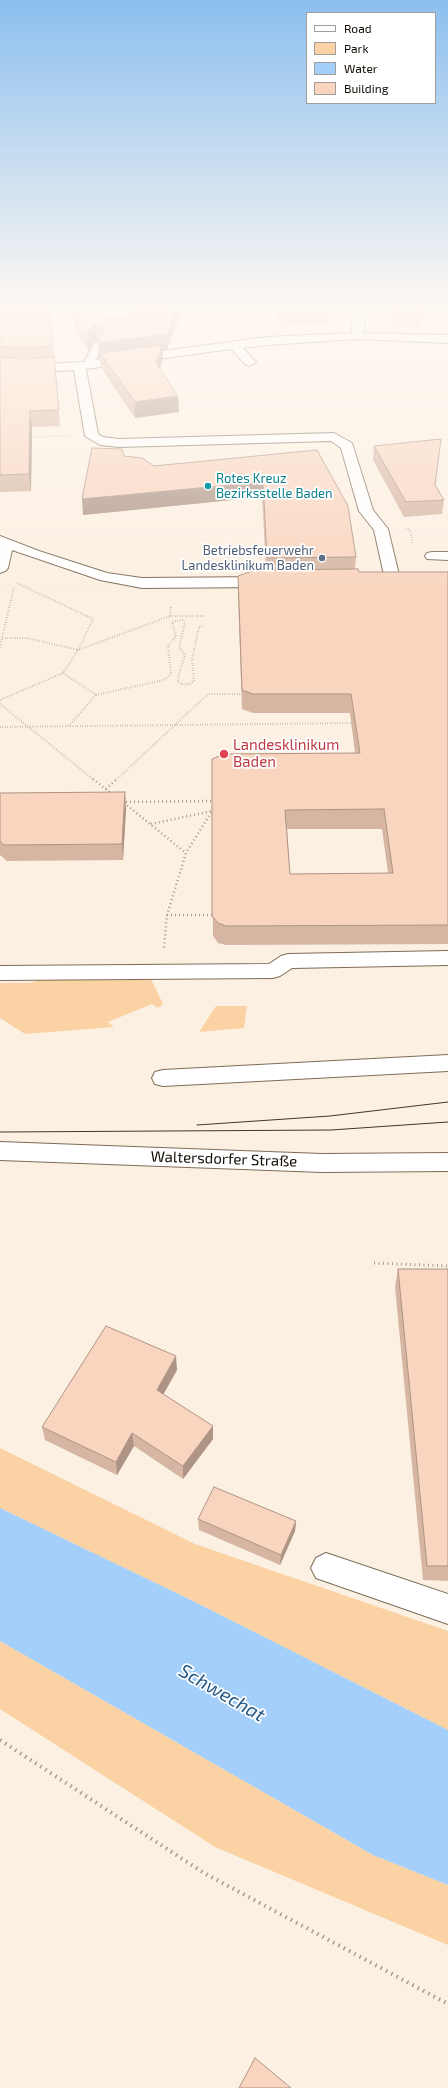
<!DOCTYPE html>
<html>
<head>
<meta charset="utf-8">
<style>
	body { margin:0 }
	#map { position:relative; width:448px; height:2088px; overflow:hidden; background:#fcf0e2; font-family:"Exo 2",sans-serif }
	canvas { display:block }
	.legend { position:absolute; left:306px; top:12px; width:130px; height:92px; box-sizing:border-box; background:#fff; border:1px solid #a09d9b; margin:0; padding:5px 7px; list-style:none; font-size:12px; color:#110b04 }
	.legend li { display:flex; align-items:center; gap:8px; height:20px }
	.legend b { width:20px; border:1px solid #a09d9b }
</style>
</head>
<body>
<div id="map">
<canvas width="448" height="2088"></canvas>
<ul class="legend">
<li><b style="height:5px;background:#fff"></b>Road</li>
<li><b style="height:11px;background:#fad2a3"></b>Park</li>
<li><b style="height:11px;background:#a3cffa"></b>Water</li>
<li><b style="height:11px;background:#f9d4be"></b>Building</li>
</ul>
</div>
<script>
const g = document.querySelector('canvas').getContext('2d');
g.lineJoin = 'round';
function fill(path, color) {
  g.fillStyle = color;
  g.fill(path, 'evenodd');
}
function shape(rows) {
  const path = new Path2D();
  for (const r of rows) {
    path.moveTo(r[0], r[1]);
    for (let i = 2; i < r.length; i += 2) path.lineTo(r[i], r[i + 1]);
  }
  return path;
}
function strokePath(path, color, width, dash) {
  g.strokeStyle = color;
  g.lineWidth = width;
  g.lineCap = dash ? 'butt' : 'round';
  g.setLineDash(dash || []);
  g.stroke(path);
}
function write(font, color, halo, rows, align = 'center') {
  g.font = font + ' "Exo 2",sans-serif';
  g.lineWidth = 3.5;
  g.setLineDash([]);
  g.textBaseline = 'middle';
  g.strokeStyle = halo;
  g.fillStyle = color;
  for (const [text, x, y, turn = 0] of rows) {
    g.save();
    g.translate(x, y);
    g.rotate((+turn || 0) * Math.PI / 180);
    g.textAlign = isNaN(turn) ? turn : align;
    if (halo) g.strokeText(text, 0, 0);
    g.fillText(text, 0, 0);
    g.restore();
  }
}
fill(shape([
	[151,979,163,1004,158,1008,152,1004,108,1022,114,1027,25,1034,0,1018,0,983,31,983,38,980],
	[216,1006,247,1006,244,1028,199,1032],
	[0,1448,195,1544,448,1631,448,1730,191,1600,0,1508],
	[0,1641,373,1855,448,1885,448,1945,215,1847,0,1709]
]), '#fad2a3');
fill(shape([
	[0,1508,191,1600,448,1730,448,1885,373,1855,0,1641]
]), '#a3cffa');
const minor = shape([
	[353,307,365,307,364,333,448,335,448,343,358,339,267,345,243,348,256,362,250,366,246,365,231,349,86,369,98,434,103,437,119,439,334,433,352,443,373,510,388,529,400,579,397,582,392,584,370,585,365,583,362,580,365,577,370,575,384,575,374,530,359,511,341,448,331,441,119,447,100,445,85,436,74,370,26,373,0,371,0,363,26,365,84,362,94,343,98,341,104,345,96,360,267,337,352,333,353,307],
	[0,536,39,551,107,573,142,578,268,577,273,579,276,582,273,585,268,587,142,588,100,580,12,550,8,568,5,571,0,573,0,536],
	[432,552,448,552,448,560,427,559,425,556,427,553,432,552],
	[448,951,448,965,292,968,280,976,273,978,0,980,0,966,269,964,281,956,288,954,448,951],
	[448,1055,448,1071,163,1086,155,1084,152,1078,155,1072,163,1070,448,1055],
	[0,1142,322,1154,448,1153,448,1171,322,1172,0,1160,0,1142],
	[326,1553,448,1594,448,1624,316,1578,311,1568,316,1558,326,1553]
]);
strokePath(minor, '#7d6c58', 2);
strokePath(shape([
	[29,437,68,436]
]), '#a59b90', 1.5, [0.5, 1.5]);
strokePath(shape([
	[406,529,410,529,413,544],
	[17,583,93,619,78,650,170,616,171,606],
	[170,616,205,616],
	[0,647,14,587],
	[63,673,96,695,69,726],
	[96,695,164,680,171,674,168,646,176,636,172,622,183,620,185,623,179,647,185,655,177,681,182,684,190,684,194,681,192,659,199,627,204,626],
	[0,700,63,673,78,650,27,638,2,638],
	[0,704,94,780],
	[0,727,351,723],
	[116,780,208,694,241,694]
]), '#a59b90', 2, [0.5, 2]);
strokePath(shape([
	[93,779,112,794],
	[106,789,117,779],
	[122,802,212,801],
	[124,803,186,853,167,915,164,948],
	[151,824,212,811,186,853],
	[167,915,213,915]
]), '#a59b90', 2.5, [1, 3]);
strokePath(shape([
	[374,1263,448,1266]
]), '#a59b90', 3, [1, 3.5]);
strokePath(shape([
	[0,1740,204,1873,448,2004]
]), '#a59b90', 4, [1.5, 4.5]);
fill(minor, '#fff');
strokePath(shape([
	[197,1125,330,1116,448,1102],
	[0,1132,331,1130,448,1122]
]), '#3e372e', 1);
fill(shape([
	[0,307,50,307,60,426,32,427,31,491,0,492],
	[58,307,65,307,62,313],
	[133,307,183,307,167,349,163,350,163,360,160,369,179,412,135,418,101,368,100,358,99,358,99,340,97,340,93,342,88,351,74,330,73,315,129,318],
	[278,307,328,307,326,324,277,322],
	[392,307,424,307,424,312,422,327,392,326],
	[374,446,435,485,444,500,442,514,404,517,373,460],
	[317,450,356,557,355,569,359,572,448,572,448,944,226,945,218,943,213,936,212,759,355,753,350,713,253,713,242,709,238,594,238,576,266,570,262,497,83,515,124,456,154,466],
	[287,829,382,829,388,873,290,874],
	[0,793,126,809,123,860,7,861,0,855],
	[398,1269,448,1269,448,1581,423,1580,395,1287],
	[177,1370,163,1394,213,1439,183,1479,134,1446,117,1475,45,1440,42,1427],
	[198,1519,296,1521,295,1531,280,1565,199,1530]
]), '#d6b6a3');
fill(shape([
	[62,307,65,307,62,313],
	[177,307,183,307,167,349,163,350,163,360,156,378,100,353,100,358,99,358,98,343],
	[327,307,328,307,326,324,327,308],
	[96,324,97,340,93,342,88,351,87,335,92,327],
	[178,396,179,412,135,418,135,402],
	[30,411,32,427,31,491,29,474],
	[263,482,262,497,83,515,82,499],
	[125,792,126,809,123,860,122,844],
	[176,1356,177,1370,158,1404,157,1390],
	[213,1426,213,1439,183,1479,183,1466],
	[132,1433,134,1446,117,1475,116,1462],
	[296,1521,295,1531,280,1565,281,1555]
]), '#ae9485');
const building = shape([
	[0,307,50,307,53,346,24,348,0,346,0,307],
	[133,307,177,307,167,334,98,343,104,328,96,324,92,327,87,335,73,315,129,318,133,307],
	[295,307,327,307,327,308,295,307],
	[393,307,424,307,424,312,394,311,393,307],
	[162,345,156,363,178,396,135,402,100,353,162,345],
	[0,357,24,359,54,357,59,410,30,411,29,474,0,475,0,357],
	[441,439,435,485,444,500,406,502,374,446,441,439],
	[92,448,122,449,124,456,142,458,154,466,317,450,348,506,356,557,267,558,263,482,82,499,92,448],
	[358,569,359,572,448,572,448,925,226,926,218,923,212,916,212,759,224,754,360,753,351,694,253,694,242,690,238,576,255,570,358,569],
	[384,809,393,873,290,874,285,810,384,809],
	[125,792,122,844,4,845,0,841,0,793,125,792],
	[398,1269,448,1269,448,1566,427,1566,398,1269],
	[106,1326,176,1356,157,1390,213,1426,183,1466,132,1433,116,1462,42,1427,106,1326],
	[214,1487,296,1521,281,1555,198,1519,214,1487],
	[255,2058,291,2088,239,2088,255,2058]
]);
fill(building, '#f9d4be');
strokePath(building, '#ae9485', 1);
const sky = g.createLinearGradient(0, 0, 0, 599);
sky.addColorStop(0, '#8cbfef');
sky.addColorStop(0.51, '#fef8f2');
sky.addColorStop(1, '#fef8f200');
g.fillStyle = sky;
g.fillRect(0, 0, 448, 599);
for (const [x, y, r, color] of [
	[208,486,4,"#0f9aa8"],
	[322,558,4,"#5c6f8a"],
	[224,754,5,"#e0444e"]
]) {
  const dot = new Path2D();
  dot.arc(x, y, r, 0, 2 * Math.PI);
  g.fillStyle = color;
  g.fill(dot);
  strokePath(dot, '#fff', 1.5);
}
write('13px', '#0d838f', '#fff', [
	["Rotes Kreuz",216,479],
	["Bezirksstelle Baden",216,494]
], 'left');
write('13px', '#4e5e75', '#fff', [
	["Betriebsfeuerwehr",314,551],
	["Landesklinikum Baden",314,566]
], 'right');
write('15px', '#be3a42', '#fff', [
	["Landesklinikum",233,745],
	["Baden",233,762]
], 'left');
write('15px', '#110b04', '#fff', [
	["Waltersdorfer Straße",224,1159,2]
]);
write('italic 19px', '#225685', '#fff', [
	["Schwechat",222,1693,30]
]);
</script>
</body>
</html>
